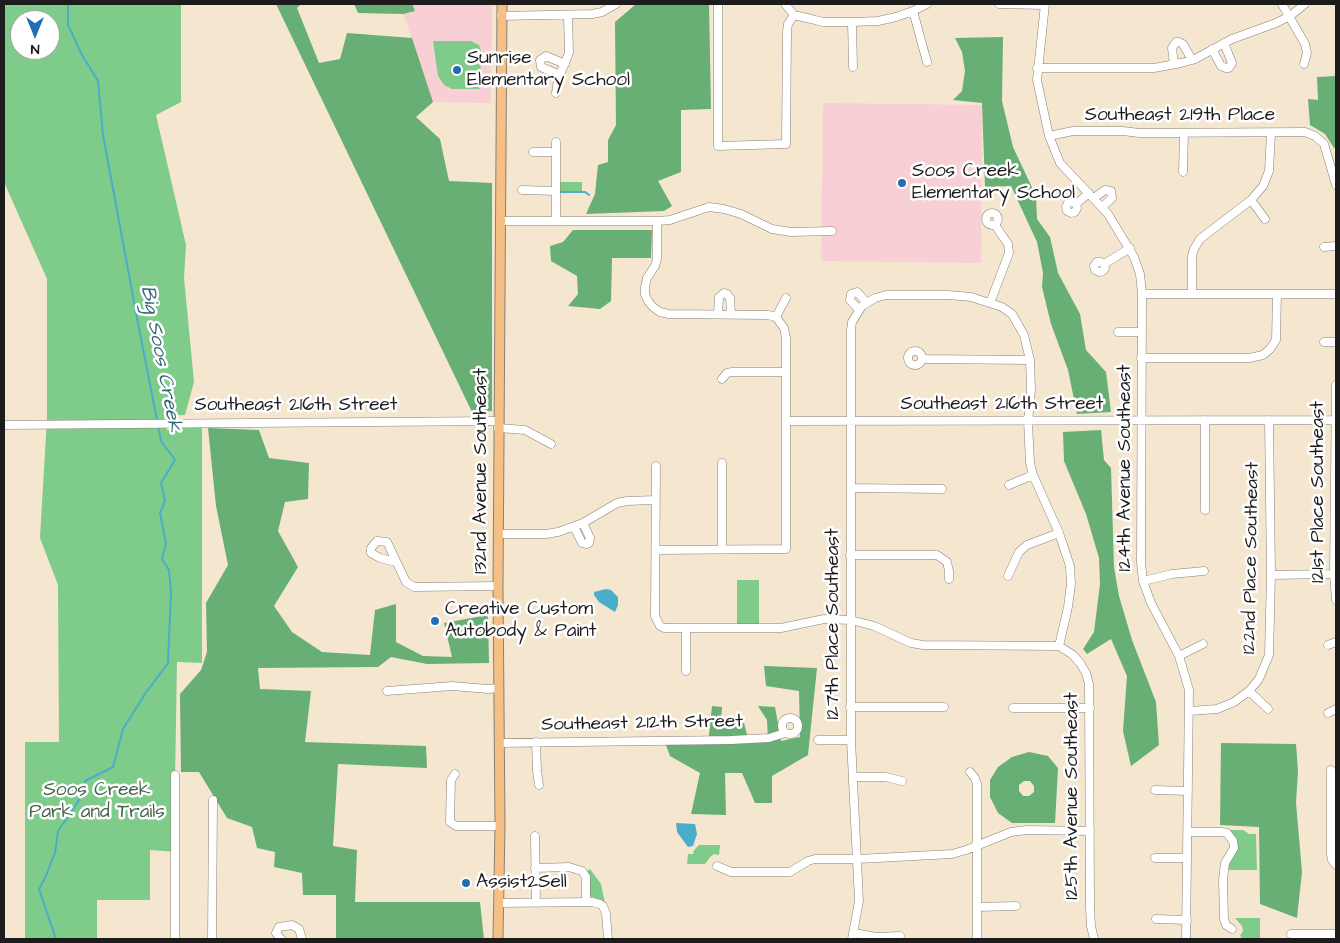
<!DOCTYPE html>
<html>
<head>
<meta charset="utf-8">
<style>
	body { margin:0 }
	#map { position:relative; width:1340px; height:943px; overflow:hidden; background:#f5e6d0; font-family:"Architects Daughter",sans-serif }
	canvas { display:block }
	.frame { position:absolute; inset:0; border:5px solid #1c1c1c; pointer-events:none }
	.north { position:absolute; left:10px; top:10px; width:50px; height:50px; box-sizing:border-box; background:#fff; border:1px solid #a4a4a4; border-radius:50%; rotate:180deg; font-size:14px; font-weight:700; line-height:20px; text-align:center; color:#1c1c1c }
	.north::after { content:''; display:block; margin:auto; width:18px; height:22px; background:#1f6fb2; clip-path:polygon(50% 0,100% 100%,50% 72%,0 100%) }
</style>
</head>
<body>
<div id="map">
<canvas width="1340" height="943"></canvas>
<div class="frame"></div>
<div class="north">N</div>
</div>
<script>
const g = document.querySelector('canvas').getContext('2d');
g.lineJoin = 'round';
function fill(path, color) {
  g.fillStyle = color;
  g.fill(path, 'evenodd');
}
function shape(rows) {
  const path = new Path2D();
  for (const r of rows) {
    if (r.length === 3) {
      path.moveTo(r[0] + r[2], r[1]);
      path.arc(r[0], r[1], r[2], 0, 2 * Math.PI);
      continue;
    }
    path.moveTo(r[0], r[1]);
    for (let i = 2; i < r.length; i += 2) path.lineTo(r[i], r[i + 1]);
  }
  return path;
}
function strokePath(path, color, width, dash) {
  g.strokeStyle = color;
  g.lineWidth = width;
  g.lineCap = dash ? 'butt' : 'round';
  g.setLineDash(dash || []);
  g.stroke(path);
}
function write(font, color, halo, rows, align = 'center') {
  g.font = font + ' "Architects Daughter",sans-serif';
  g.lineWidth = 5;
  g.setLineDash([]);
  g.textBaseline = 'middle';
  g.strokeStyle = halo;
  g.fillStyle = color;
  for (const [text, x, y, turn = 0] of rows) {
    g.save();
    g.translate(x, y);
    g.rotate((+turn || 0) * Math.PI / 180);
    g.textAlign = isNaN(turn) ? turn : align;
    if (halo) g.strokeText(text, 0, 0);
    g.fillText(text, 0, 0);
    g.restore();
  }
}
fill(shape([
	[400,4,492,4,491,103,433,102],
	[823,103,982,105,981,263,821,261]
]), '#f7cfd4');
fill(shape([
	[4,4,181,4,181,102,156,115,186,245,184,278,194,382,185,415,164,416,167,430,178,430,178,425,202,425,202,663,177,662,175,779,177,852,150,850,150,900,97,900,97,939,25,939,25,742,59,742,58,585,40,538,47,418,47,279,4,182],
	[20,20,50,20,50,50,20,50],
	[433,41,471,41,479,45,481,51,480,89,452,89,444,85,438,76],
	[560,182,582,182,582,191,560,191],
	[737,580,759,580,759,624,737,624],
	[1228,830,1243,830,1249,834,1256,834,1257,870,1227,870,1230,862,1237,851,1235,837],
	[699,845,720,845,719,855,714,854,710,857,705,864,687,864,688,854,693,854,694,850],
	[590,869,601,884,605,903,590,896,586,872],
	[1235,918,1260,918,1260,939,1243,939,1240,936,1243,931,1242,926]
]), '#7fcb89');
fill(shape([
	[276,4,301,4,297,8,319,63,340,59,347,33,412,38,433,102,416,117,440,139,449,181,492,183,492,411,472,412],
	[354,4,412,4,415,11,403,14,358,13],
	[636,4,709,4,711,109,681,110,681,172,658,181,672,206,664,211,586,214,595,194,598,165,608,162,608,140,616,125,615,22],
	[1003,37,1002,101,1013,147,1036,196,1037,219,1050,237,1058,273,1080,314,1086,350,1106,372,1111,412,1077,414,1068,370,1051,324,1042,287,1043,273,1037,242,1011,186,985,187,982,103,953,100,962,91,965,71,962,52,955,38],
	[1336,76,1336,147,1334,148,1325,134,1310,125,1308,99,1318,100,1317,77],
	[573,230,652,230,651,258,612,258,611,301,600,309,568,306,578,294,577,276,551,261,550,246,563,242],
	[208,428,259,430,269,458,309,463,308,499,285,502,278,531,298,567,274,606,292,632,322,652,370,655,375,610,396,604,396,642,423,656,452,657,444,623,488,615,489,663,427,664,391,657,378,667,258,668,260,689,311,691,305,742,426,746,427,768,338,764,333,846,357,850,355,902,480,902,484,939,336,939,336,895,303,895,302,873,274,867,275,852,257,848,252,827,227,818,199,772,181,772,180,694,201,670,207,652,206,603,228,565,216,506],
	[1101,430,1104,460,1111,468,1114,567,1119,596,1132,640,1156,702,1159,745,1131,766,1123,731,1127,676,1111,639,1087,654,1083,649,1094,632,1100,584,1099,558,1086,514,1064,461,1063,432],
	[764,666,817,668,808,755,772,776,772,803,755,803,742,773,725,773,726,815,691,814,700,773,670,756,666,745,708,744,712,706,722,707,721,721,744,723,749,742,768,741,767,720,758,706,775,707,781,741,800,737,799,691,766,686],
	[1221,743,1296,744,1298,771,1296,803,1302,872,1297,918,1260,904,1259,827,1220,825],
	[1029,752,1048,756,1058,768,1055,823,1012,823,998,813,990,797,990,780,998,767,1012,757],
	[1024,781,1030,781,1034,786,1034,792,1029,796,1023,796,1019,791,1019,785]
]), '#67af75');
fill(shape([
	[606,589,611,590,618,597,618,605,615,612,599,602,594,595,594,592],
	[676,823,695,824,697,834,693,846,688,847,677,832]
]), '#4aadca');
strokePath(shape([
	[68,4,68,25,82,55,98,81,103,135,137,318,157,420],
	[560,192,585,192,589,195],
	[56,939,39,889,45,878,55,853,58,831,78,802,85,781,113,767,123,729,145,694,168,663,171,592,169,570,162,559,166,544,160,513,165,501,161,483,175,460,161,441,158,425]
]), '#4aadca', 2);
const minor = shape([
	[718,4,718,146,786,144,787,32,788,24,794,15],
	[785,4,794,15,807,18,823,22,852,22,878,21,896,17,913,11,927,4],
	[999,4,1045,5],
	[1045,4,1037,80,1049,136,1060,163,1108,214,1134,257,1140,274,1142,294,1141,563,1143,581,1151,603,1179,656,1189,690,1186,939],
	[1282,4,1305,44,1307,53,1304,64],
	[913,11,927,62],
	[501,16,592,14,602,12,616,4],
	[852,22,853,67],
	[1212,49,1221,66,1226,68,1229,68,1232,63,1224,43],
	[1174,64,1172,48,1176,42,1179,42,1183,44,1192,60],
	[1037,68,1154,68,1181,63,1195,59,1232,39,1276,23,1290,16,1305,4],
	[560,75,541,67,540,60,546,56,565,64],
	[556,93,558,79,569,53,568,16],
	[1049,136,1073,131,1123,131,1139,133,1305,132,1315,136,1324,144,1336,185],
	[533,152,556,152],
	[1183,172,1184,133],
	[522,190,556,191],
	[1094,198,1105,190,1111,191,1112,198,1102,207],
	[1251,200,1265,219],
	[1076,204,1077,208,1075,212,1071,213,1067,211,1066,207,1068,203,1072,202,1076,204,1089,193],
	[992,219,6],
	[500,221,657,221,670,220,709,207,724,209,741,214,772,229,791,232,832,231],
	[556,221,556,142],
	[657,221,657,259,655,266,647,278,645,287,645,294,648,301,653,307,660,312,669,314,768,315,776,317],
	[1324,247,1336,246],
	[1104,264,1101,262,1097,262,1094,266,1095,270,1099,272,1103,271,1105,268,1104,264,1130,248],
	[1142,294,1336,294],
	[1192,294,1192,256,1194,249,1200,239,1251,200,1263,186,1269,171,1271,133],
	[990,303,1009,253,1008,244,995,225],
	[859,310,850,300,851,294,857,292,866,302],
	[718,314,719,297,724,293,727,294,730,298,731,314],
	[776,317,786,298],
	[1118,332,1141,332],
	[1324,342,1336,342],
	[915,358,7],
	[1141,358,1249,358,1263,355,1270,349,1276,340,1277,294],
	[922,359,1030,360],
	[722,379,727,373,732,372,786,372],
	[1336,385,1334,574,1336,600],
	[787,421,1336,420],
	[4,425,499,421],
	[498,428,525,430,551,444],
	[656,466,655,616,660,626,664,628,781,628,824,619,851,620,874,626,911,643,923,645,1059,646],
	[1009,485,1033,475],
	[851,488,942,489],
	[1205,510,1205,420],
	[574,527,582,543,587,544,589,543,590,538,583,523],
	[498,534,546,534,558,532,583,523,617,503,627,501,655,500],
	[722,549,722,463],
	[656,550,786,549,786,338,784,328,776,317],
	[850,555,937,555,947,562,949,571,949,579],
	[396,562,380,558,371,553,371,548,377,541,387,542,406,582,414,587,498,586],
	[1271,575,1334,574],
	[1008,576,1019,552,1027,545,1059,533],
	[1143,581,1172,574,1204,571],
	[1328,645,1336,642],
	[1179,656,1203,644],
	[686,671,686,629],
	[387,691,452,686,488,689,499,688],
	[1249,691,1268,709],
	[850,707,944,707],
	[1013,708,1090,708],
	[1190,711,1217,709,1234,702,1249,691,1259,679,1269,655,1271,575,1269,420],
	[1328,713,1336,709],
	[790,726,8],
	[818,740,851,740],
	[536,742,537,771,539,785],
	[499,743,731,740,769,738,785,733],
	[1331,770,1331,854,1332,860,1336,865],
	[970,772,975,778,977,784,977,939],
	[455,774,451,780,450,822,456,826,500,826],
	[175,775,175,939],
	[853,777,886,777,902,781],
	[1155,790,1188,791],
	[1188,832,1222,832,1227,833,1233,841,1234,848,1225,863,1223,880,1224,919,1226,925,1232,929],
	[535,836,536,903],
	[1155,858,1187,858],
	[717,866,731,872,790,872,808,861,815,859,858,859,952,854,966,850,1011,832,1027,830,1090,831],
	[535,868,569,867,582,871,586,877,586,902],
	[499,903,592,902,600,904,603,906,606,914,608,939],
	[977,907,1016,906],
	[1156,919,1187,920],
	[854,933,877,937,900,936],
	[1291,934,1336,934],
	[212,939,213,800],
	[281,939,276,933,279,927,292,925,299,929,302,939],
	[852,939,859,901,851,740,851,330,852,322,862,306,875,298,886,295,948,295,971,297,1002,307,1012,314,1024,335,1030,360,1031,390,1028,421,1030,463,1033,475,1059,533,1070,566,1071,584,1068,607,1059,646,1073,655,1080,663,1086,673,1089,684,1090,908,1091,926,1094,939]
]);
const major = shape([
	[498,939,500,826,498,586,502,4]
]);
strokePath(minor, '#888176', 9);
strokePath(major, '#888176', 11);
strokePath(minor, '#fff', 8);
strokePath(major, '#f5bf86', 9);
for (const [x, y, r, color] of [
	[457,70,5,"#1f6fb2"],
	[902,183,5,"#1f6fb2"],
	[435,621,5,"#1f6fb2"],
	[466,883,5,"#1f6fb2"]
]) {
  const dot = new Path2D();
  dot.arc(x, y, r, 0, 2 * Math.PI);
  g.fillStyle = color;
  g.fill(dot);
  strokePath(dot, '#fff', 2);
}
write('19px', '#1c1c1c', '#fff', [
	["Sunrise",467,59],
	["Elementary School",467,81],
	["Soos Creek",912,172],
	["Elementary School",912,194],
	["Creative Custom",445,610],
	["Autobody & Paint",445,632],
	["Assist2Sell",476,883]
], 'left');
write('19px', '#1c1c1c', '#fff', [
	["Southeast 219th Place",1180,116],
	["Southeast 216th Street",1002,405],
	["Southeast 216th Street",296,406],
	["124th Avenue Southeast",1126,468,-90],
	["132nd Avenue Southeast",482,471,-90],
	["121st Place Southeast",1319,492,-90],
	["122nd Place Southeast",1252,558,-89],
	["127th Place Southeast",834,624,-90],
	["Southeast 212th Street",642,724,-1],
	["125th Avenue Southeast",1073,796,-90]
]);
write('19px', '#446248', '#fff', [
	["Soos Creek",97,791],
	["Park and Trails",97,813]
]);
write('italic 20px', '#336473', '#fff', [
	["Big Soos Creek",160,359,79]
]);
</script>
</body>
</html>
